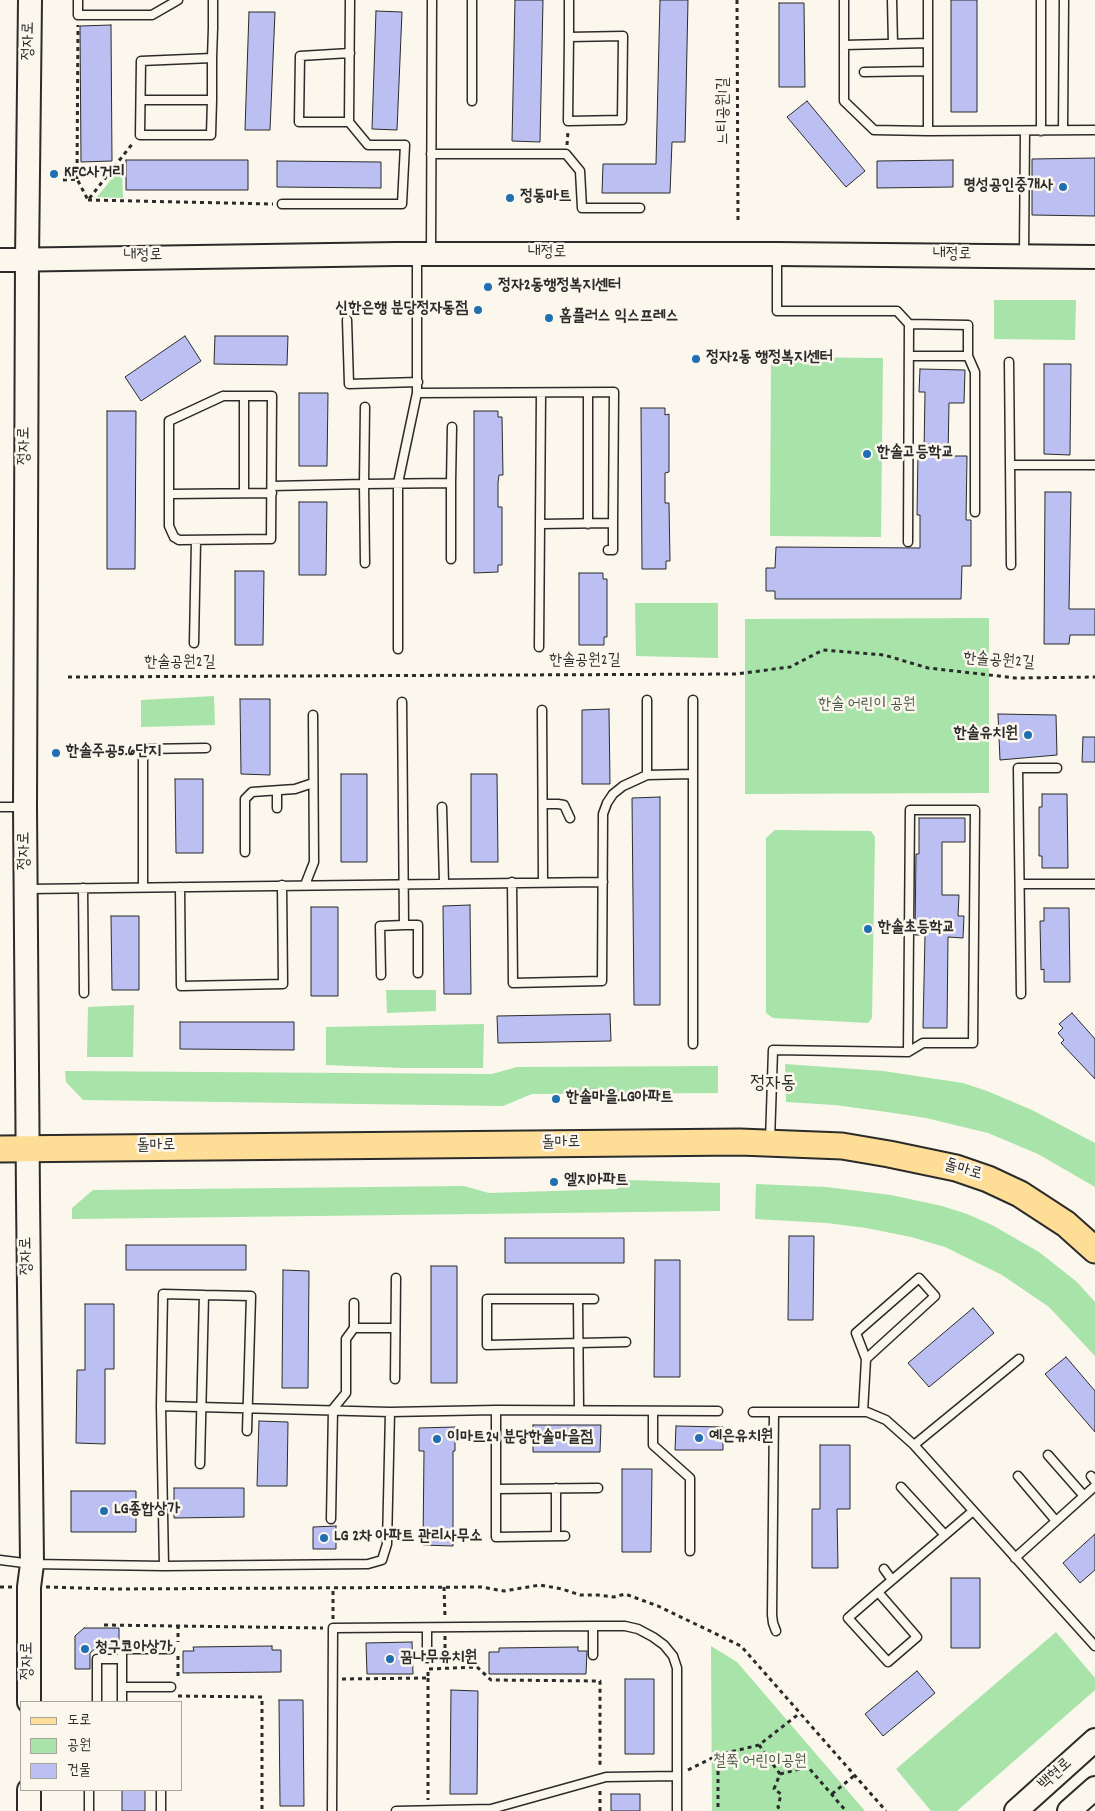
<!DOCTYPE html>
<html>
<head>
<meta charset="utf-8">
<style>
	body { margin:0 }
	#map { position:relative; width:1095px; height:1811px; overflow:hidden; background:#fbf7ec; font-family:Dekko,"Poor Story",sans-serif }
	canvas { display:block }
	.legend { position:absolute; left:20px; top:1701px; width:162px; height:90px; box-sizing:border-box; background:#fbf7ec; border:1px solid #a8a59f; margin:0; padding:6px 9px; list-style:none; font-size:15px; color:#2b2b2b }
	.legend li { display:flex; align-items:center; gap:10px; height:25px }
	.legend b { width:25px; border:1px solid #a8a59f }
</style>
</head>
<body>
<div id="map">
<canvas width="1095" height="1811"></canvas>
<ul class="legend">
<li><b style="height:6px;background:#fede96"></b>도로</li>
<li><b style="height:14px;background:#a8e3a9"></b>공원</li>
<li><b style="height:14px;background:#bbbff1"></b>건물</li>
</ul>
</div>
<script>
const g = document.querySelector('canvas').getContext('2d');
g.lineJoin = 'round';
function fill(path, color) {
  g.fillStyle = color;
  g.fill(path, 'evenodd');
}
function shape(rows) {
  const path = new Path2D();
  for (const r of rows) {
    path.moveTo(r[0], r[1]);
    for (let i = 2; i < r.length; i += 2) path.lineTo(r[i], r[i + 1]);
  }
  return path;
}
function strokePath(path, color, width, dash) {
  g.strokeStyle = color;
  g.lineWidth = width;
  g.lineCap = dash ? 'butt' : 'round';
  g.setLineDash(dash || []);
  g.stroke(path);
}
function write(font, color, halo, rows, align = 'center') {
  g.font = font + ' Dekko,"Poor Story",sans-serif';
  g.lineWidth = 5;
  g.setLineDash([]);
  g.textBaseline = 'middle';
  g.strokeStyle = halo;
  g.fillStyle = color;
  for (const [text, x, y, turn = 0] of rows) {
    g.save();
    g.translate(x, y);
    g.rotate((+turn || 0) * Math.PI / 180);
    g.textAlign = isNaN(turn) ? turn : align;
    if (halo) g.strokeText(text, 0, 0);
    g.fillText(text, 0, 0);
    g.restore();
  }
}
fill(shape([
	[122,166,123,198,97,197],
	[994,300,1076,300,1075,340,994,339],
	[771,357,883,358,881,537,770,536],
	[635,603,718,603,718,658,636,656],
	[989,618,989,793,745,794,745,619],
	[214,696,215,725,141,727,141,700],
	[775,830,871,831,875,837,872,1018,868,1023,773,1018,766,1013,766,838],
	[386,990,436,990,436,1011,387,1013],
	[134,1005,133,1057,87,1057,88,1007],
	[484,1024,483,1068,402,1068,326,1065,326,1027],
	[785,1064,883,1071,963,1083,987,1091,1032,1110,1095,1143,1095,1187,1038,1154,988,1133,926,1118,887,1112,835,1105,786,1102],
	[718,1066,718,1093,532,1094,503,1106,83,1100,66,1082,65,1071,492,1074,517,1067],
	[628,1180,720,1183,720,1211,72,1219,72,1208,93,1190,464,1186,489,1193,617,1189],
	[756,1184,826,1187,891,1195,942,1206,967,1214,992,1225,1039,1252,1077,1282,1095,1302,1095,1356,1049,1307,1002,1275,945,1247,911,1237,866,1228,827,1223,755,1219],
	[1056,1632,1095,1678,1095,1690,957,1811,931,1811,896,1769],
	[711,1646,737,1662,865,1811,712,1811]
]), '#a8e3a9');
const building = shape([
	[515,0,543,0,540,142,512,141,515,0],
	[660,0,688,0,685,142,672,142,670,193,602,193,603,164,656,164,660,0],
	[951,0,977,0,977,112,951,112,951,0],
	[779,3,804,3,805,87,779,87,779,3],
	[376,11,402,12,397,130,372,129,376,11],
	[249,12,275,12,270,130,245,130,249,12],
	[111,25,112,161,81,162,80,26,111,25],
	[807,101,865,171,846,187,787,117,807,101],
	[1095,158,1095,216,1032,215,1032,159,1095,158],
	[126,160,248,160,248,190,126,190,126,160],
	[953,160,953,187,877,188,877,161,953,160],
	[277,161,381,162,381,188,277,187,277,161],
	[185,336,201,361,141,401,125,377,185,336],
	[215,336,288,336,287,365,214,364,215,336],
	[1044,364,1071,364,1070,455,1044,454,1044,364],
	[920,369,965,370,964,403,949,403,948,456,967,456,966,520,971,520,971,566,962,566,961,599,775,599,775,591,766,591,766,568,775,568,776,547,920,548,920,515,917,515,918,453,924,453,925,392,919,392,920,369],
	[299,393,328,393,327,466,299,466,299,393],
	[641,408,665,408,665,415,669,414,669,472,665,473,665,503,669,503,670,561,666,561,666,569,642,569,641,408],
	[107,411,136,411,135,569,107,569,107,411],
	[474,411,498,411,498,417,502,417,503,475,499,475,498,483,498,507,502,507,502,565,498,565,498,572,474,573,474,411],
	[1045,492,1071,492,1069,609,1095,609,1095,635,1070,635,1069,644,1044,644,1045,492],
	[299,502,327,502,326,575,299,575,299,502],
	[235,571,264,571,263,645,235,645,235,571],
	[579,573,603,573,603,579,607,579,607,637,604,637,604,645,579,645,579,573],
	[240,699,270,699,270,775,241,774,240,699],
	[609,709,610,784,582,784,582,710,609,709],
	[998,714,1056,715,1057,755,1000,760,998,714],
	[1083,737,1095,737,1095,762,1082,762,1083,737],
	[341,774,367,774,367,862,341,862,341,774],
	[471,774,497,774,498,862,471,862,471,774],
	[175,779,203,779,203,853,176,853,175,779],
	[1042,794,1067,794,1068,868,1042,868,1042,856,1039,856,1039,807,1042,807,1042,794],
	[660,797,660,1005,634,1005,632,798,660,797],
	[919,818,965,818,965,842,942,842,942,895,959,895,958,916,964,916,963,938,948,937,947,1028,923,1028,925,935,915,935,916,854,919,854,919,818],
	[470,905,471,994,444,994,443,906,470,905],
	[311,907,338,907,338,996,311,996,311,907],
	[1044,908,1069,908,1070,982,1044,982,1044,969,1041,970,1040,921,1044,921,1044,908],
	[111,916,139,916,139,990,112,990,111,916],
	[1072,1013,1095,1039,1095,1079,1061,1043,1064,1040,1058,1033,1063,1028,1059,1024,1072,1013],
	[610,1014,611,1041,498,1043,497,1016,610,1014],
	[180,1022,294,1022,294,1050,180,1049,180,1022],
	[789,1236,814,1236,813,1320,788,1320,789,1236],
	[505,1238,624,1238,624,1263,505,1263,505,1238],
	[126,1245,246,1245,246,1270,126,1270,126,1245],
	[655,1260,680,1260,680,1377,654,1377,655,1260],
	[431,1266,457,1266,457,1383,431,1383,431,1266],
	[283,1270,309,1271,308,1388,282,1388,283,1270],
	[85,1304,114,1304,114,1369,105,1369,105,1444,76,1443,77,1370,85,1370,85,1304],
	[973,1308,994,1333,929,1387,908,1363,973,1308],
	[1066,1357,1095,1391,1095,1432,1045,1374,1066,1357],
	[259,1421,288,1422,287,1486,257,1486,259,1421],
	[533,1425,601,1425,600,1452,533,1452,533,1425],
	[676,1426,723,1427,723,1450,675,1450,676,1426],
	[455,1427,455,1451,453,1451,453,1546,423,1545,424,1451,419,1451,419,1428,455,1427],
	[820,1445,850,1445,850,1509,837,1509,838,1568,812,1568,812,1509,820,1509,820,1445],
	[622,1469,652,1469,651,1552,622,1552,622,1469],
	[174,1488,244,1488,244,1517,174,1518,174,1488],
	[71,1491,136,1491,136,1532,71,1532,71,1491],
	[336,1526,336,1549,313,1549,313,1527,336,1526],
	[1095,1534,1095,1570,1080,1583,1063,1563,1095,1534],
	[951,1578,980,1578,980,1648,951,1648,951,1578],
	[84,1628,119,1628,119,1644,101,1644,90,1653,90,1669,75,1669,75,1636,84,1628],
	[412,1642,413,1674,367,1674,366,1643,412,1642],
	[272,1646,272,1650,281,1650,281,1672,183,1673,183,1651,194,1651,193,1647,272,1646],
	[578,1647,578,1651,587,1651,586,1674,489,1674,489,1652,499,1652,499,1648,578,1647],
	[917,1671,935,1693,883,1736,865,1714,917,1671],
	[625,1679,654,1679,654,1754,625,1754,625,1679],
	[451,1690,478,1691,477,1794,450,1794,451,1690],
	[279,1700,303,1700,304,1806,280,1806,279,1700],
	[122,1790,145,1790,145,1811,122,1811,122,1790],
	[611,1794,640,1794,640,1811,611,1811,611,1794]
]);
fill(building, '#bbbff1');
strokePath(building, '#2b2b2b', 1);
const lane = shape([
	[78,0,78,15,152,15,178,0],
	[472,0,472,101],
	[844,0,844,101,874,130,928,131],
	[892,0,893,44],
	[928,0,928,131,1095,130],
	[569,37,623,36,622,120,568,121,569,37,569,0],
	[844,45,928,43],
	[350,53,300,56,299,122,349,122,350,0],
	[212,58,141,61,140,135,211,135,212,100,212,58,213,28,213,0],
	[864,72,928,71],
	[141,100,212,100],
	[1063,130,1064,0],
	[1041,131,1041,0],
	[431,154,566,154,580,171,582,208,640,208],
	[282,204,402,204,405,145,368,145,349,122],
	[431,252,432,0],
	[1024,254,1025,131],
	[777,256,777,311,897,311,909,324,908,542],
	[347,320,349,384,418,382],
	[909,324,968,325,968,356,975,372,975,512],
	[909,356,968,356],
	[1009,362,1011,565],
	[417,393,614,392,613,523,540,524,539,647],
	[588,393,588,524],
	[223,396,272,396,271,539,179,540,174,537,169,526,169,421,223,396],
	[1010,465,1095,465],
	[451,483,452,427],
	[272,486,364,484,365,407],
	[244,493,244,396],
	[169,494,272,493],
	[540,524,541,393],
	[608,550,613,550,613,523],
	[365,563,364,484,451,483,451,559],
	[194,643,196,541],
	[398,649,398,483,417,393,417,256],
	[647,700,647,775],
	[693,700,693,774],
	[402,702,404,925,418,925,418,973],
	[542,710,543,882],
	[277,791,277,808],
	[543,804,558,804,564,805,570,818],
	[0,807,23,807],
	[442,807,444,883],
	[245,852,245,799,252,792,295,789,313,783],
	[512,882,513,983,602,981,603,814,607,803,613,794,623,786,647,775,693,774,693,1044],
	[1020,884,1095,884],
	[305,885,314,862,313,715],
	[143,887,143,749,206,748],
	[180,887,181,986,283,984,282,885],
	[83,888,84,993],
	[28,889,603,882],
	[381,975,380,926,404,925],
	[1021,994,1018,768,1057,768],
	[770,1141,773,1050,908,1052,923,1043,973,1043,975,810,910,810,908,1052],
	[204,1295,251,1296,247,1431],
	[578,1299,579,1410],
	[594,1299,487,1299,487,1345,626,1342],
	[354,1303,354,1328],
	[395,1379,396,1278],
	[161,1406,390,1412,496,1410,718,1411],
	[496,1410,496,1537,565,1536],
	[653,1411,653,1445,690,1478,690,1551],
	[753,1412,867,1412,886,1420,914,1445,1095,1646],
	[774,1412,772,1615,773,1623,776,1631],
	[863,1412,866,1359,935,1296,919,1278,856,1333,866,1359],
	[914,1445,1019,1359],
	[1048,1455,1084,1496],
	[1018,1476,1056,1521],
	[1091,1476,1095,1481],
	[901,1487,945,1535],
	[556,1488,556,1536],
	[496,1489,598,1488],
	[331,1519,333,1409,346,1393,346,1339,354,1328,395,1328],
	[1015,1558,1095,1486],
	[0,1560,32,1564,164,1566,368,1564,382,1560,387,1544,390,1412],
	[164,1566,161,1406,163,1294,204,1295,200,1464],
	[884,1569,892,1580],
	[878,1592,917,1637,888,1662,848,1618,878,1592,945,1535,973,1511],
	[593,1655,593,1626],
	[427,1658,427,1628],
	[122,1687,171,1687],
	[97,1702,97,1659,122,1659],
	[122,1702,122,1649,170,1649],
	[89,1790,89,1811],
	[161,1790,161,1811],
	[332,1811,333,1628,593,1626,625,1626,638,1629,653,1637,664,1645,673,1656,677,1668,677,1811],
	[396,1811,491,1809,606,1777,676,1776]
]);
const secondary = shape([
	[0,260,396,254,777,254,1095,257],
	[29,1702,29,1587,32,1564,28,1197,25,807,27,260,30,0],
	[29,1811,29,1790],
	[1016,1811,1095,1740],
	[1069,1811,1095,1788]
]);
const primary = shape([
	[0,1149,740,1142,842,1146,889,1154,956,1168,988,1179,1020,1194,1066,1224,1095,1250]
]);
strokePath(lane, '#2b2b2b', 11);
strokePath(secondary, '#2b2b2b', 26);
strokePath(primary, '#2b2b2b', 29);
strokePath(shape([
	[737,0,738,221],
	[567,145,568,131],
	[77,179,78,25],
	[63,180,77,179,88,200,133,143],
	[88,200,273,204],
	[68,677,736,674,790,667,823,650,884,655,928,668,1016,678,1095,677],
	[0,1587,12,1587],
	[46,1587,113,1589,481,1587,504,1591,540,1585,562,1589,580,1595,598,1595,614,1597,625,1594,658,1606,741,1646,886,1811],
	[444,1587,445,1617],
	[333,1619,333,1589],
	[104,1625,323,1628],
	[178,1625,178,1642],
	[445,1636,445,1668],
	[178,1656,178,1679],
	[428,1678,428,1800],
	[342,1679,428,1678,428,1669,477,1667,491,1680,600,1681,600,1767],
	[178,1696,262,1697,262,1811],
	[759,1745,780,1774,774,1789,781,1794,778,1807,781,1811],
	[718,1755,718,1811],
	[688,1770,718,1755,759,1745,800,1713],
	[780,1774,808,1767,846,1811],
	[832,1794,855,1775],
	[600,1811,600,1788]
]), '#2b2b2b', 3, [4, 4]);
strokePath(lane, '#fbf7ec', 8);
strokePath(secondary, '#fbf7ec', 22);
strokePath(primary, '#fede96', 25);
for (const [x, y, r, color] of [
	[54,174,5,"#1f6fb2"],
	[1063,187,5,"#1f6fb2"],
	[510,198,5,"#1f6fb2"],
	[488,287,5,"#1f6fb2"],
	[478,310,5,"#1f6fb2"],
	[549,318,5,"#1f6fb2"],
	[696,359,5,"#1f6fb2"],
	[867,454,5,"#1f6fb2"],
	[1028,735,5,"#1f6fb2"],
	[56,753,5,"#1f6fb2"],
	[868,929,5,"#1f6fb2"],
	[556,1099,5,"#1f6fb2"],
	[554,1182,5,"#1f6fb2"],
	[699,1438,5,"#1f6fb2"],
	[437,1439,5,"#1f6fb2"],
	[104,1511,5,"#1f6fb2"],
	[324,1538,5,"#1f6fb2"],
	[85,1649,5,"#1f6fb2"],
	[390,1659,5,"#1f6fb2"]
]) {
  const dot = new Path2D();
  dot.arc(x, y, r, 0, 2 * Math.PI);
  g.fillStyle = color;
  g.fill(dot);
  strokePath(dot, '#fbf7ec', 2);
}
write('16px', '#2b2b2b', '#fbf7ec', [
	["정자로",30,41,-89],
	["느티공원1길",725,111,-90],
	["내정로",547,254],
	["내정로",952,256],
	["내정로",143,257,-1],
	["정자로",26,446,-90],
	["한솔공원2길",585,662],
	["한솔공원2길",999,662,4],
	["한솔공원2길",180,664],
	["정자로",26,851,-90],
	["돌마로",561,1144,-1],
	["돌마로",156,1147,-1],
	["돌마로",963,1171,16],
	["정자로",28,1256,-91],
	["정자로",29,1661,-90],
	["백현로",1056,1775,-42]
]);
write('bold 16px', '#2b2b2b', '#fbf7ec', [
	["KFC사거리",64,174],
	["명성공인중개사",1053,187,"right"],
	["정동마트",520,198],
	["정자2동행정복지센터",498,287],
	["신한은행 분당정자동점",468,310,"right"],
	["홈플러스 익스프레스",559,318],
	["정자2동 행정복지센터",706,359],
	["한솔고등학교",877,454],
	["한솔유치원",1018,735,"right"],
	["한솔주공5.6단지",66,753],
	["한솔초등학교",878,929],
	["한솔마을.LG아파트",566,1099],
	["엘지아파트",564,1182],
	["예은유치원",709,1438],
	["이마트24 분당한솔마을점",447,1439],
	["LG종합상가",114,1511],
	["LG 2차 아파트 관리사무소",334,1538],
	["청구코아상가",95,1649],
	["꿈나무유치원",400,1659]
], 'left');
write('16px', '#4a594a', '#fbf7ec', [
	["한솔 어린이 공원",867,706],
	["철쭉 어린이공원",760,1763]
]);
write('19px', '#2b2b2b', '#fbf7ec', [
	["정자동",773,1085]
]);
</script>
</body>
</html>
